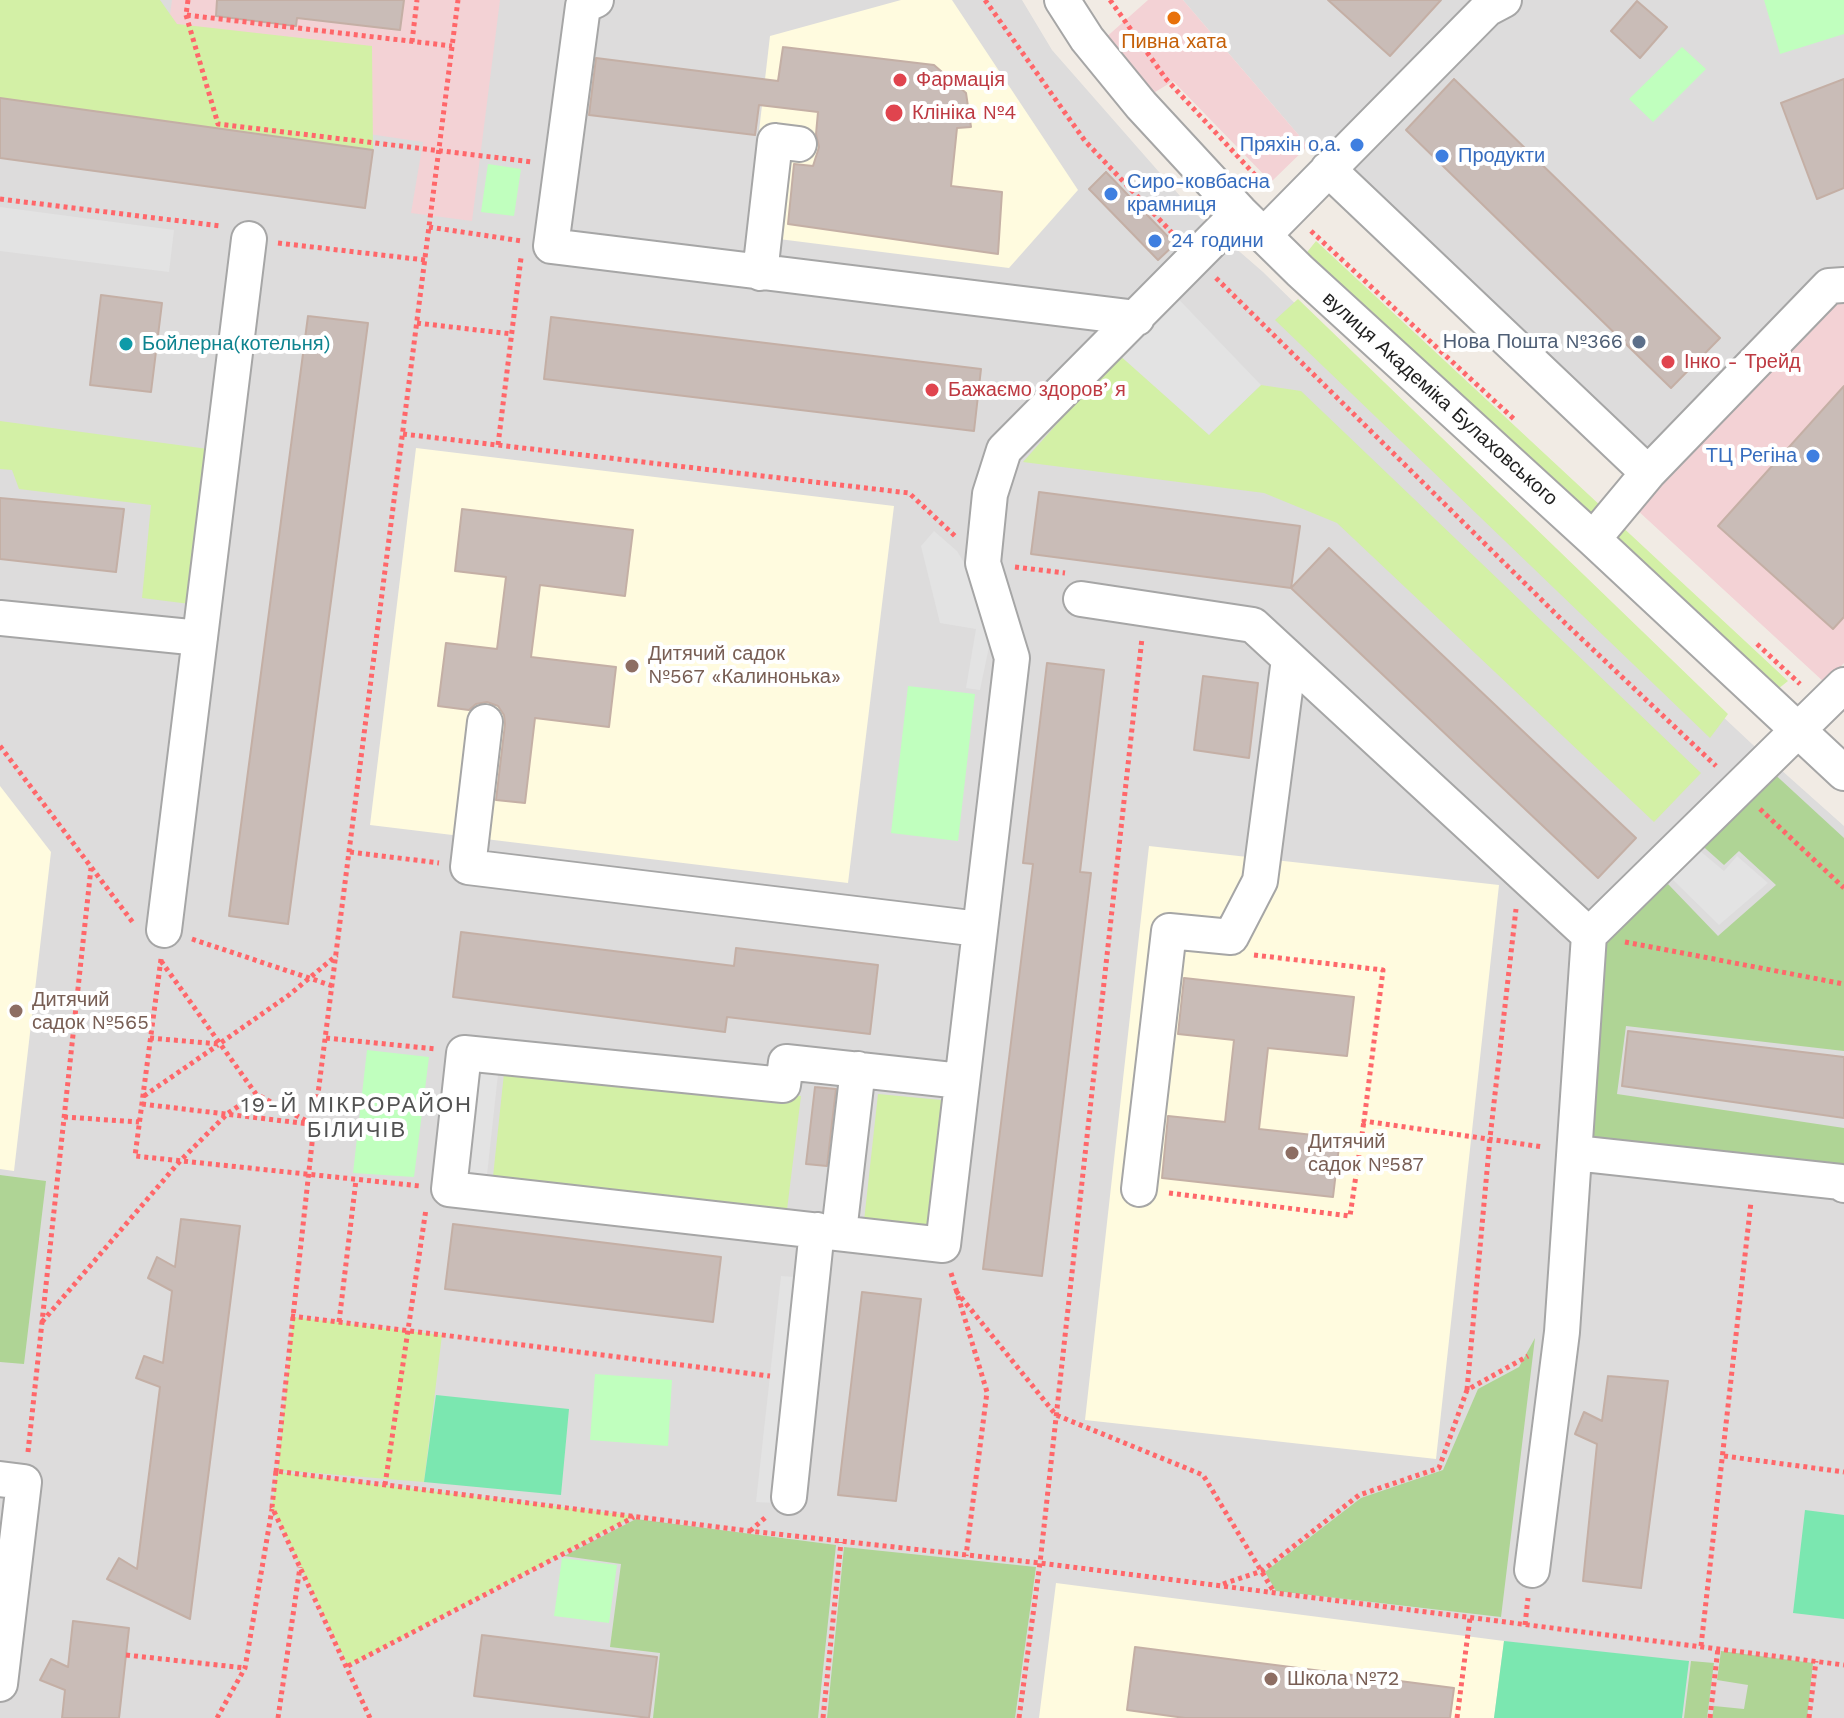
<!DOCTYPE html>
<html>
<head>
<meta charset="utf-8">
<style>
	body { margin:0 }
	canvas { display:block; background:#f1ebe4 }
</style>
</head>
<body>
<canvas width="1844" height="1718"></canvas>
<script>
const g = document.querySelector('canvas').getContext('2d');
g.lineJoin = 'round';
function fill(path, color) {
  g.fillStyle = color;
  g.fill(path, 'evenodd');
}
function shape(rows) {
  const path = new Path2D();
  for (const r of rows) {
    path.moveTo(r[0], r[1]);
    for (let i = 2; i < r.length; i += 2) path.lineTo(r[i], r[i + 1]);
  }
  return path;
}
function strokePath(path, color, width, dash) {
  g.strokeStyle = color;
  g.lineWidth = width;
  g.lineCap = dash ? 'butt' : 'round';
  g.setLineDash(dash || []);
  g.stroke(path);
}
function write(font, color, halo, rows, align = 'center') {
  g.font = font + ' "Work Sans",sans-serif';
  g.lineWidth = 8;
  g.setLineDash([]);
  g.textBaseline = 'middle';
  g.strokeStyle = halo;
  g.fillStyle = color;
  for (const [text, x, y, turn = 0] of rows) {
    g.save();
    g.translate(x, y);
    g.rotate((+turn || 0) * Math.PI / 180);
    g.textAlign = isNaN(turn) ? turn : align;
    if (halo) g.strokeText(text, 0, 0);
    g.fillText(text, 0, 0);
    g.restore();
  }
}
fill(shape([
	[0,0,1022,0,1052,50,1195,213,1263,272,1577,580,1752,744,1844,826,1844,1718,0,1718],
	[1183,0,1844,0,1844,277,1649,467,1308,146]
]), '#dddcdc');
fill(shape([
	[172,0,500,0,472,221,411,213,423,142,362,133,168,29],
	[1148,0,1183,0,1308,146,1271,182,1173,81,1152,94,1103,40],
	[1844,298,1844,663,1825,683,1636,509,1836,299]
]), '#f3d2d5');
fill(shape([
	[901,0,952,0,1078,190,1009,268,747,235,770,36],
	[416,448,894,506,848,883,370,825],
	[0,786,51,852,14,1171,0,1169],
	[1149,846,1499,885,1436,1459,1085,1420],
	[1056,1583,1504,1641,1494,1718,1039,1718]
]), '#fffbdf');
fill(shape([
	[0,0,160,0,177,24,372,46,373,150,0,98],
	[1316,241,1603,508,1586,528,1304,256],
	[1298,299,1728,714,1710,738,1275,320],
	[1119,354,1209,434,1261,385,1301,391,1701,773,1654,822,1337,523,1264,493,1023,462],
	[0,421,208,449,190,604,142,598,151,505,19,489,12,470,0,469],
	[1617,522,1788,681,1768,697,1601,542],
	[505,1064,801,1096,786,1218,492,1186],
	[878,1094,952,1101,938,1228,864,1221],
	[293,1317,442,1335,424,1482,278,1470],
	[277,1472,635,1516,348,1666,272,1507]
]), '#d3f0a6');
fill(shape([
	[1769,769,1844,838,1844,1051,1626,1026,1617,1094,1844,1128,1844,1174,1588,1148,1599,943,1668,884,1718,936,1776,885,1739,851,1724,865,1697,841],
	[0,1175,46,1181,24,1364,0,1362],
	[1535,1338,1501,1617,1276,1591,1265,1572,1361,1498,1443,1470,1478,1389,1519,1367],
	[636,1519,836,1545,818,1718,653,1718,660,1653,610,1647,621,1564,564,1556],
	[844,1547,1036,1567,1015,1718,827,1718],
	[1721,1651,1813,1663,1807,1718,1712,1718,1714,1706,1744,1709,1748,1685,1717,1680],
	[1691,1661,1714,1663,1707,1718,1684,1718]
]), '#afd495');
fill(shape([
	[1764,0,1844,0,1844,34,1780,54],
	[1682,47,1706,69,1653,122,1629,99],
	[488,164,521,169,514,216,481,212],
	[908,686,975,694,958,841,891,833],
	[367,1050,429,1057,414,1177,353,1173],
	[595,1374,672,1380,668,1446,590,1440],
	[562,1558,617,1565,609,1623,554,1616]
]), '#c0ffbe');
fill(shape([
	[436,1395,569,1409,561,1495,424,1482],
	[1805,1510,1844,1515,1844,1619,1793,1613],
	[1504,1641,1689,1661,1682,1718,1494,1718]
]), '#7be7b0');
fill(shape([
	[0,207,174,230,169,272,0,251],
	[1166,286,1261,385,1209,435,1108,345],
	[934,531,957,551,982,592,991,637,980,690,966,688,976,629,940,623,921,546],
	[1699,850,1724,871,1737,856,1768,883,1719,925,1671,878],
	[464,1053,500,1056,485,1193,449,1189],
	[781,1276,820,1279,794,1504,756,1502]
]), '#e3e3e3');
const building = shape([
	[217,0,404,0,400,30,297,18,296,26,216,16,217,0],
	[1328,0,1441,0,1390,56,1328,0],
	[1637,1,1667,27,1640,58,1611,31,1637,1],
	[783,47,934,65,966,93,971,127,957,128,951,186,1002,192,998,254,788,224,794,164,813,166,819,147,816,134,818,112,759,105,755,135,589,115,596,58,778,81,783,47],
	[1454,79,1720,338,1671,388,1406,130,1454,79],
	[1844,79,1844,188,1817,199,1781,103,1844,79],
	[0,98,373,150,365,208,0,158,0,98],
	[1106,172,1175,244,1158,260,1089,189,1106,172],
	[101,295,162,303,151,392,90,385,101,295],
	[308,316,368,323,288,924,229,916,308,316],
	[551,317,981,369,974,431,544,379,551,317],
	[1844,386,1844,617,1833,629,1718,526,1844,386],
	[1039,492,1300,526,1291,588,1031,554,1039,492],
	[0,498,124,509,116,572,0,559,0,498],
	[462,509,633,530,625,596,540,585,531,657,616,667,609,727,535,718,525,803,496,800,505,724,504,715,498,706,487,702,476,704,469,710,438,706,446,643,497,649,506,577,455,571,462,509],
	[1329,548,1636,838,1598,878,1291,588,1329,548],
	[1047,663,1104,670,1080,872,1091,873,1042,1276,983,1269,1033,864,1023,863,1047,663],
	[1203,676,1258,683,1249,758,1194,750,1203,676],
	[461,932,734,966,736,948,878,965,870,1034,727,1017,725,1032,453,997,461,932],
	[1184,978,1354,997,1347,1056,1268,1048,1259,1129,1340,1138,1333,1197,1162,1178,1168,1116,1225,1122,1234,1040,1178,1034,1184,978],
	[1628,1031,1844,1057,1844,1118,1622,1086,1628,1031],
	[815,1087,836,1089,827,1166,806,1164,815,1087],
	[181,1219,240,1226,190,1619,107,1579,119,1558,137,1569,160,1387,136,1378,144,1356,163,1363,172,1291,148,1278,157,1257,175,1267,181,1219],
	[453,1224,721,1257,713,1322,445,1289,453,1224],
	[862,1292,921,1299,896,1501,838,1495,862,1292],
	[1608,1376,1668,1381,1641,1588,1583,1581,1597,1444,1575,1434,1584,1412,1602,1421,1608,1376],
	[73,1621,129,1628,119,1718,62,1718,65,1690,40,1680,51,1659,68,1667,73,1621],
	[482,1635,657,1657,649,1718,474,1696,482,1635],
	[1135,1647,1454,1688,1450,1718,1185,1718,1127,1710,1135,1647]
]);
fill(building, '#c9bcb7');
strokePath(building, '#c4afa5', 2);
const minor = shape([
	[596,0,583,6,551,246,1137,318],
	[1062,0,1087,39,1141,105,1240,212,1300,271,1593,539,1844,773],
	[1328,169,1648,473,1829,286,1844,285],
	[1264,235,1487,9,1504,0],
	[760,273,775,141,799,144],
	[1593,539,1648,473],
	[1081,599,1253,625,1589,935,1844,685],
	[0,618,200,638],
	[485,722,468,867,979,929],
	[164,930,249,239],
	[961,1081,786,1062,783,1085,464,1053,449,1189,943,1245,1012,658,983,563,990,494,1004,450,1240,212],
	[1575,1153,1841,1182,1844,1185],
	[1139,1189,1169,931,1231,937,1260,881,1289,659],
	[839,1232,858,1069],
	[0,1479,24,1482,0,1684],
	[789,1497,817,1230],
	[1532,1570,1562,1332,1589,935]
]);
strokePath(minor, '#a6a6a6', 38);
strokePath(shape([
	[188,0,186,15,452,46],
	[985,0,1085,141,1176,237],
	[1110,0,1166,79,1267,188],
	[186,15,218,124,533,162],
	[412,42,417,0],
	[0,199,221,226],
	[429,227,522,241],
	[1311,231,1515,420],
	[278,243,425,260],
	[1216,278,1565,623,1716,766],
	[417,323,512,334],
	[403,434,909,493,956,537],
	[498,445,521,258],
	[1015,567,1065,573],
	[1757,644,1800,684],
	[0,746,134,924],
	[1760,809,1844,888],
	[350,852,439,863],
	[192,939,333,986],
	[1625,942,1844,984],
	[1254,955,1383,970,1364,1121,1543,1147],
	[161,959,135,1156,420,1186],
	[161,961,256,1094,314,1125],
	[150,1038,219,1044,289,995,337,955],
	[326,1038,436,1049],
	[144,1096,218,1045],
	[142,1104,309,1124],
	[64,1117,139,1122],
	[1169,1193,1350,1216,1364,1121],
	[951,1273,987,1392,966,1556],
	[956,1291,1056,1415,1203,1475,1274,1592],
	[291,1316,770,1376],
	[42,1322,180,1161,227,1114,256,1094],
	[339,1322,356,1180],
	[1467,1390,1490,1138,1516,909],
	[28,1452,91,868],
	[1724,1456,1844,1472],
	[276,1472,314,1125,458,0],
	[385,1485,426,1209],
	[750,1531,767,1516],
	[1223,1584,1262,1571,1359,1495,1439,1468,1467,1390,1528,1356],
	[1525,1625,1528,1598],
	[1701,1646,1751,1202],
	[126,1655,245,1668],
	[348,1666,634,1517],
	[217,1718,245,1668,272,1509],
	[278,1718,300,1567],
	[370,1718,272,1507,276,1471,749,1531,1040,1563,1844,1665],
	[823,1718,841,1542],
	[1019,1718,1040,1563,1142,638],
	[1457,1718,1470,1618],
	[1710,1718,1718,1648],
	[1809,1718,1816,1661]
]), '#ff676a', 5, [4, 4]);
strokePath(minor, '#fff', 34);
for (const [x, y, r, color] of [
	[1174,18,8,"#e8710a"],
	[900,80,8,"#e0444e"],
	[894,113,10,"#e0444e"],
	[1357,145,8,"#3f7fe0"],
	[1442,156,8,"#3f7fe0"],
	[1111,194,8,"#3f7fe0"],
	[1155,241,8,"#3f7fe0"],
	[1639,342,8,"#5c6f8a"],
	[126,344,8,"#0f9aa8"],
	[1668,362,8,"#e0444e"],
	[932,390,8,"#e0444e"],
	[1813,456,8,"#3f7fe0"],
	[632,666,8,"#8d6e63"],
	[16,1011,8,"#8d6e63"],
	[1292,1153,8,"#8d6e63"],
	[1271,1679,8,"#8d6e63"]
]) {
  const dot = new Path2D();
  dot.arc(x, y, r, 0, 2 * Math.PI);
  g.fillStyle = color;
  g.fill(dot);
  strokePath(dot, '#fff', 3);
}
write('20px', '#c56008', '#fff', [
	["Пивна хата",1174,42]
]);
write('20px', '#be3a42', '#fff', [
	["Фармація",916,80],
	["Клініка №4",912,113],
	["Інко - Трейд",1684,362],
	["Бажаємо здоровʼя",948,390]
], 'left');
write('20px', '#366cbe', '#fff', [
	["Пряхін о.а.",1341,145,"right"],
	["Продукти",1458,156],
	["Сиро-ковбасна",1127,182],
	["крамниця",1127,205],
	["24 години",1171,241],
	["ТЦ Регіна",1797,456,"right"]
], 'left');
write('20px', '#4e5e75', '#fff', [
	["Нова Пошта №366",1623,342]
], 'right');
write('20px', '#0d838f', '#fff', [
	["Бойлерна(котельня)",142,344]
], 'left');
write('20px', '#1f1f1f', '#fff', [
	["вулиця Академіка Булаховського",1440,399,42]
]);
write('20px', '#785e54', '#fff', [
	["Дитячий садок",648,654],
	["№567 «Калинонька»",648,677],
	["Дитячий",32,1000],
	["садок №565",32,1023],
	["Дитячий",1308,1142],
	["садок №587",1308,1165],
	["Школа №72",1287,1679]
], 'left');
g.letterSpacing = '2px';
write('22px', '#525252', '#fff', [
	["19-Й МІКРОРАЙОН",357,1106],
	["БІЛИЧІВ",357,1131]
]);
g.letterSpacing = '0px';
</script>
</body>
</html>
